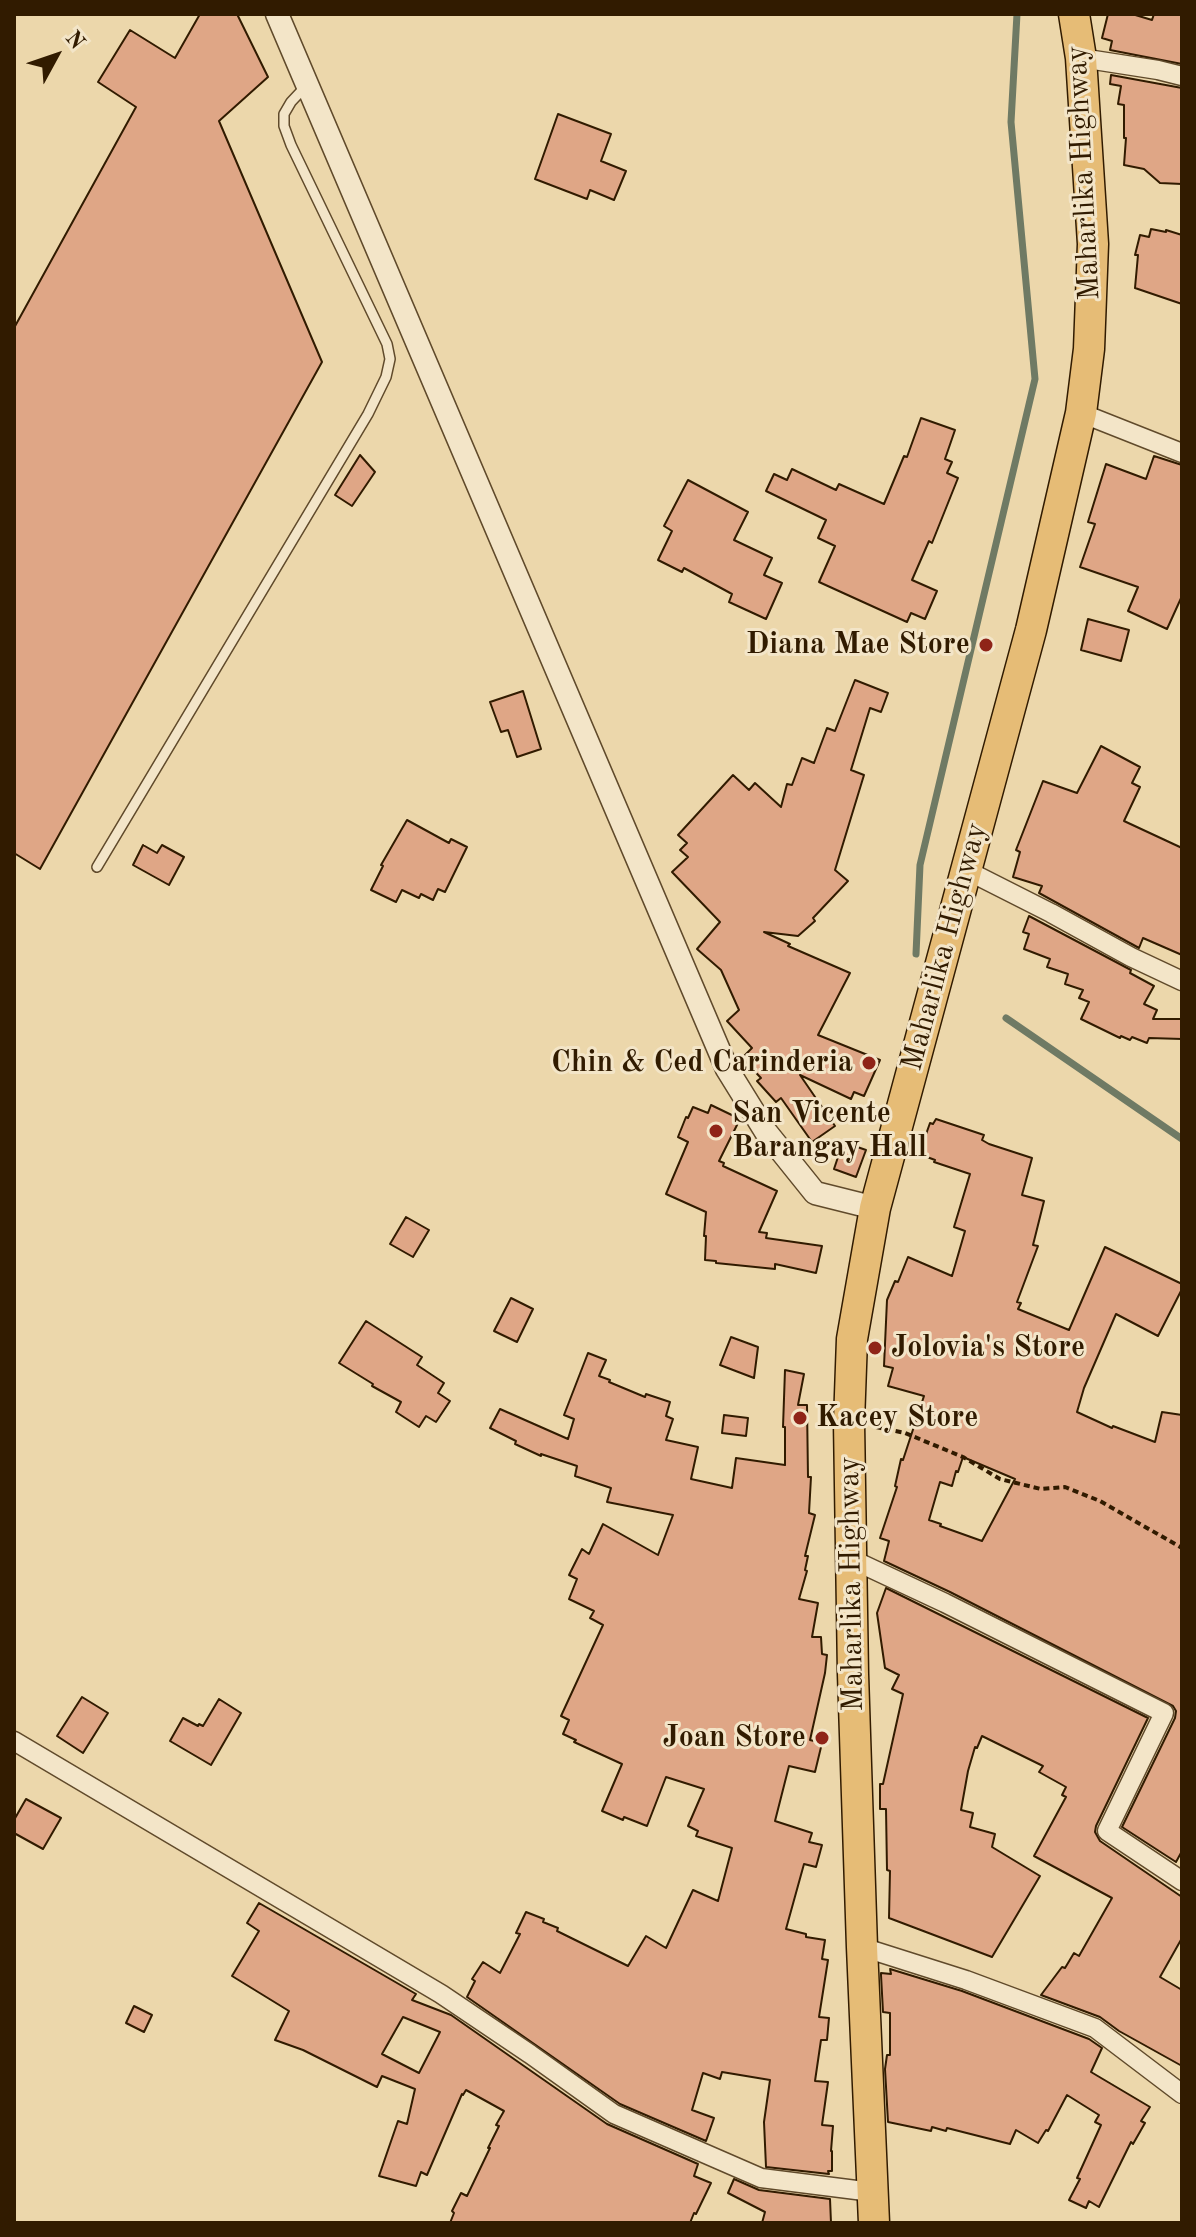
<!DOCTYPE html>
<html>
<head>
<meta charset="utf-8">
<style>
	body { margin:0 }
	#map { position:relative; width:1196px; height:2237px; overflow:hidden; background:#ecd7ab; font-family:"Old Standard TT",serif }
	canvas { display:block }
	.frame { position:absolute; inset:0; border:16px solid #311b00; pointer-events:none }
	.north { position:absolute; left:16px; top:16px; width:80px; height:80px; -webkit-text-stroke:6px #f3e5c8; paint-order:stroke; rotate:50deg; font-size:22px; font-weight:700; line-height:32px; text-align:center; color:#311b00 }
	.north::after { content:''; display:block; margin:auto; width:28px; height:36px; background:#311b00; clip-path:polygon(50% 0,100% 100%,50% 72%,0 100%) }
</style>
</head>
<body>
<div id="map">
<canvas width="1196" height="2237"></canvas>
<div class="frame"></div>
<div class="north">N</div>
</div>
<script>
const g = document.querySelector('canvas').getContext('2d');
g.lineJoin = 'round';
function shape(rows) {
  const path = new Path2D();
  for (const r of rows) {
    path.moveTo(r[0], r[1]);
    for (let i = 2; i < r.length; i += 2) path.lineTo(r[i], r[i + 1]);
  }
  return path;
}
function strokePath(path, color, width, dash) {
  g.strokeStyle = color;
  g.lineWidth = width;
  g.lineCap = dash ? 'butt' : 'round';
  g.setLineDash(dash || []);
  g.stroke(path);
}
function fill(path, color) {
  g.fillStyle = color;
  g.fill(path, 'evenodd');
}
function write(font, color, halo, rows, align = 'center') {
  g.font = font + ' "Old Standard TT",serif';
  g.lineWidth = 6;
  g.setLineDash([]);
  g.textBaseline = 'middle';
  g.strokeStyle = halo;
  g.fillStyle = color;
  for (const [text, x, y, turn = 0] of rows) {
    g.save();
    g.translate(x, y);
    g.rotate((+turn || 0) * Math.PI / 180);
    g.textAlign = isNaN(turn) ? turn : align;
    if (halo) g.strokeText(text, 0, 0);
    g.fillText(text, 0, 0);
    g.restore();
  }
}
strokePath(shape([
	[916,954,920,865,1035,379,1011,122,1017,14],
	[1006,1018,1182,1139]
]), '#6f7a64', 7);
const building = shape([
	[200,14,237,14,268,77,219,121,322,362,40,869,14,853,14,328,136,107,98,82,130,30,175,58,200,14],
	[1108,14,1132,14,1152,20,1154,14,1182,14,1182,64,1110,50,1112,41,1102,38,1108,14],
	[1111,75,1182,88,1182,184,1160,183,1144,169,1124,165,1126,138,1124,138,1124,105,1118,104,1121,86,1110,84,1111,75],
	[558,114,611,134,601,161,626,171,614,200,590,190,587,199,535,179,558,114],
	[1151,229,1166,232,1166,230,1182,235,1182,304,1135,288,1138,255,1135,255,1140,235,1149,237,1151,229],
	[921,418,955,430,945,459,952,462,947,473,958,478,932,543,929,541,912,580,937,591,925,619,911,613,907,622,819,582,835,546,818,538,826,520,766,491,774,474,787,480,792,469,836,490,839,484,884,504,904,456,907,457,921,418],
	[360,455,375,472,352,506,335,495,360,455],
	[1154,456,1182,465,1182,596,1167,629,1128,611,1138,587,1080,567,1095,524,1088,522,1106,464,1146,479,1154,456],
	[688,480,748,512,734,540,772,558,764,575,782,583,766,619,729,602,732,594,684,568,682,572,658,560,672,531,664,526,688,480],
	[1088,619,1129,630,1121,661,1081,650,1088,619],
	[855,680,888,693,881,712,870,708,851,770,864,775,835,870,848,881,813,918,815,921,798,936,764,932,790,944,788,946,850,973,818,1035,880,1060,864,1096,854,1092,851,1099,800,1075,835,1126,812,1142,781,1098,776,1102,757,1081,761,1078,742,1058,752,1048,727,1021,739,1010,721,970,697,949,720,922,672,872,688,857,680,850,687,843,678,835,733,775,749,790,755,783,781,807,787,784,792,785,802,758,814,763,827,728,835,731,855,680],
	[523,691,541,749,517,757,508,730,501,732,490,702,523,691],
	[1101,746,1140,767,1132,783,1140,787,1124,821,1182,848,1182,955,1143,938,1139,948,1039,893,1042,886,1013,877,1020,852,1016,850,1043,781,1077,793,1101,746],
	[407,820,449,843,451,839,467,847,445,892,438,889,433,900,421,894,419,898,402,890,396,902,371,890,383,866,381,865,407,820],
	[143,845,157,853,162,845,184,857,169,885,133,865,143,845],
	[1029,916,1131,970,1130,973,1154,986,1144,1004,1157,1010,1153,1019,1182,1019,1182,1039,1149,1038,1147,1043,1132,1037,1130,1040,1121,1036,1120,1038,1081,1019,1089,1002,1079,998,1083,990,1065,984,1068,974,1047,967,1050,959,1024,949,1029,934,1023,932,1029,916],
	[711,1105,740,1119,719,1161,724,1163,723,1166,777,1191,759,1232,767,1233,766,1238,822,1246,816,1273,775,1264,775,1269,716,1263,716,1261,705,1260,706,1236,704,1236,706,1212,666,1194,688,1142,678,1137,686,1117,688,1118,693,1107,708,1113,711,1105],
	[936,1119,984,1135,982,1140,989,1144,1032,1158,1022,1195,1044,1201,1033,1245,1038,1246,1017,1302,1021,1303,1018,1309,1069,1330,1105,1247,1182,1284,1182,1289,1158,1336,1116,1314,1084,1388,1077,1412,1112,1428,1113,1426,1155,1442,1162,1412,1182,1415,1182,1851,1176,1862,1122,1827,1175,1718,1176,1711,1173,1706,950,1592,884,1561,889,1541,880,1538,897,1487,895,1486,901,1459,903,1460,924,1396,888,1386,893,1368,884,1366,887,1300,895,1281,898,1282,908,1257,952,1276,965,1231,954,1227,970,1174,934,1162,935,1160,919,1154,930,1123,933,1124,936,1119],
	[963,1457,1015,1479,982,1541,940,1526,941,1524,929,1520,940,1482,952,1486,956,1471,958,1472,963,1457],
	[843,1142,866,1150,856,1177,834,1169,843,1142],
	[406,1217,429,1230,413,1257,390,1244,406,1217],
	[511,1298,533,1309,517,1342,494,1331,511,1298],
	[366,1321,422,1357,417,1365,444,1383,438,1393,450,1401,436,1422,426,1416,419,1427,396,1412,401,1402,372,1386,373,1384,339,1363,366,1321],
	[731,1337,758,1347,754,1378,720,1365,731,1337],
	[588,1353,606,1360,599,1376,610,1380,609,1382,645,1397,646,1394,670,1402,666,1416,673,1419,666,1440,698,1447,691,1479,732,1488,736,1458,785,1465,785,1427,783,1427,785,1370,804,1374,798,1405,807,1405,808,1477,811,1477,809,1513,815,1515,805,1556,808,1556,805,1570,807,1571,799,1599,818,1603,812,1637,821,1637,822,1654,827,1655,825,1673,810,1740,822,1743,815,1772,789,1766,775,1821,812,1833,809,1842,822,1845,816,1867,804,1864,786,1929,806,1934,806,1937,825,1940,822,1959,828,1960,819,2017,829,2018,827,2040,821,2040,815,2081,828,2082,822,2125,833,2126,831,2151,832,2151,832,2171,828,2171,829,2174,766,2167,764,2122,770,2080,722,2072,720,2079,703,2073,692,2110,714,2118,706,2141,620,2104,467,1997,475,1981,472,1979,483,1962,500,1973,520,1934,516,1933,526,1912,544,1919,543,1922,558,1928,557,1931,628,1966,646,1936,666,1948,693,1890,718,1901,732,1848,696,1836,698,1831,688,1826,704,1789,666,1777,647,1826,624,1817,623,1820,602,1811,622,1764,574,1742,576,1740,563,1734,569,1720,561,1716,603,1625,590,1618,594,1611,569,1599,577,1579,569,1575,582,1549,589,1554,603,1524,658,1555,673,1515,607,1502,611,1488,575,1476,577,1466,541,1454,541,1456,515,1444,516,1441,490,1428,500,1409,568,1439,574,1419,564,1415,588,1353],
	[724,1415,748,1418,746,1436,722,1433,724,1415],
	[886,1588,1148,1718,1096,1826,1095,1832,1100,1841,1182,1897,1182,1938,1160,1977,1182,1990,1182,2066,1119,2031,1100,2017,1041,1995,1062,1967,1065,1968,1074,1953,1079,1956,1112,1898,1034,1856,1066,1797,1062,1795,1066,1787,1039,1772,1043,1766,982,1736,977,1748,975,1747,968,1771,961,1810,973,1813,970,1827,995,1834,992,1847,1040,1876,992,1957,889,1918,890,1871,887,1870,886,1809,880,1809,880,1784,883,1784,903,1694,892,1689,899,1675,885,1668,877,1613,886,1588],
	[82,1697,108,1713,83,1753,57,1736,82,1697],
	[219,1699,241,1713,211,1765,170,1741,183,1718,198,1726,199,1724,203,1726,219,1699],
	[26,1799,61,1818,43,1849,14,1833,14,1820,26,1799],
	[259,1903,416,1994,412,2000,451,2015,607,2124,698,2164,694,2176,711,2183,696,2214,694,2213,690,2223,450,2223,454,2213,452,2211,461,2193,467,2196,490,2148,488,2148,499,2126,496,2125,504,2111,466,2090,463,2095,462,2094,427,2175,421,2172,416,2186,379,2176,398,2121,407,2124,415,2089,382,2076,377,2087,303,2050,275,2040,289,2011,232,1976,259,1931,247,1923,259,1903],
	[403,2017,440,2032,419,2073,382,2054,403,2017],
	[890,1969,962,1991,1089,2039,1102,2048,1091,2072,1150,2107,1141,2121,1145,2123,1133,2144,1131,2142,1099,2207,1089,2201,1086,2208,1069,2200,1080,2179,1077,2178,1101,2125,1095,2122,1099,2115,1067,2095,1048,2131,1046,2130,1038,2143,1016,2130,1010,2144,947,2128,946,2131,932,2127,931,2131,888,2122,885,2069,887,2055,890,2055,890,2013,883,2012,881,1975,881,1973,891,1974,890,1969],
	[134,2006,152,2015,144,2032,126,2023,134,2006],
	[734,2179,759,2190,830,2199,831,2223,762,2223,765,2212,728,2193,734,2179]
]);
fill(building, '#dfa686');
strokePath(building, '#311b00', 2);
const service = shape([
	[97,867,368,414,386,377,390,359,387,344,291,145,284,126,284,114,291,102,306,86]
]);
const minor = shape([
	[1081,58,1158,70,1182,76],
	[1081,413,1182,453],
	[966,870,1051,913,1131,957,1182,981],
	[851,1559,945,1603,1164,1713,1107,1831,1182,1881],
	[14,1741,441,1994,530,2054,614,2114,761,2178,872,2192],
	[862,1947,966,1980,1095,2028,1182,2094]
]);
const tertiary = shape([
	[277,14,727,1069,766,1132,815,1193,875,1208]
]);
const trunk = shape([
	[874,2223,862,1947,853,1674,849,1422,852,1339,875,1208,1031,630,1081,413,1089,349,1093,244,1081,58,1074,14]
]);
strokePath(service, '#604a2b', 12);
strokePath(minor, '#604a2b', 21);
strokePath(tertiary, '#604a2b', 25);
strokePath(trunk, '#311b00', 33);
strokePath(shape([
	[876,1427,905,1433,963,1457,1000,1479,1041,1489,1065,1487,1100,1501,1182,1548]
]), '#311b00', 4, [6, 4]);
strokePath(service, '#f3e5c8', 9);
strokePath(minor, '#f3e5c8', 18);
strokePath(tertiary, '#f3e5c8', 22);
strokePath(trunk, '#e6bc76', 30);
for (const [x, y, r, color] of [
	[986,645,8,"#8f2418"],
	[869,1063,8,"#8f2418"],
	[716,1131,8,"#8f2418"],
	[875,1348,8,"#8f2418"],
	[800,1418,8,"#8f2418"],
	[822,1738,8,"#8f2418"]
]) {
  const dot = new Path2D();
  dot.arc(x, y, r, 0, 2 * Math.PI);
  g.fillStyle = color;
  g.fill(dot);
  strokePath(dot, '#f3e5c8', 3);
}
write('30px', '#311b00', '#f3e5c8', [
	["Maharlika Highway",1084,173,-93],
	["Maharlika Highway",945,947,-75],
	["Maharlika Highway",852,1584,-91]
]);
write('bold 30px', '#311b00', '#f3e5c8', [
	["Diana Mae Store",970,645],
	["Chin & Ced Carinderia",853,1063],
	["San Vicente",732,1114,"left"],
	["Barangay Hall",732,1148,"left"],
	["Jolovia's Store",891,1348,"left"],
	["Kacey Store",816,1418,"left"],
	["Joan Store",806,1738]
], 'right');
</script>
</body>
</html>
